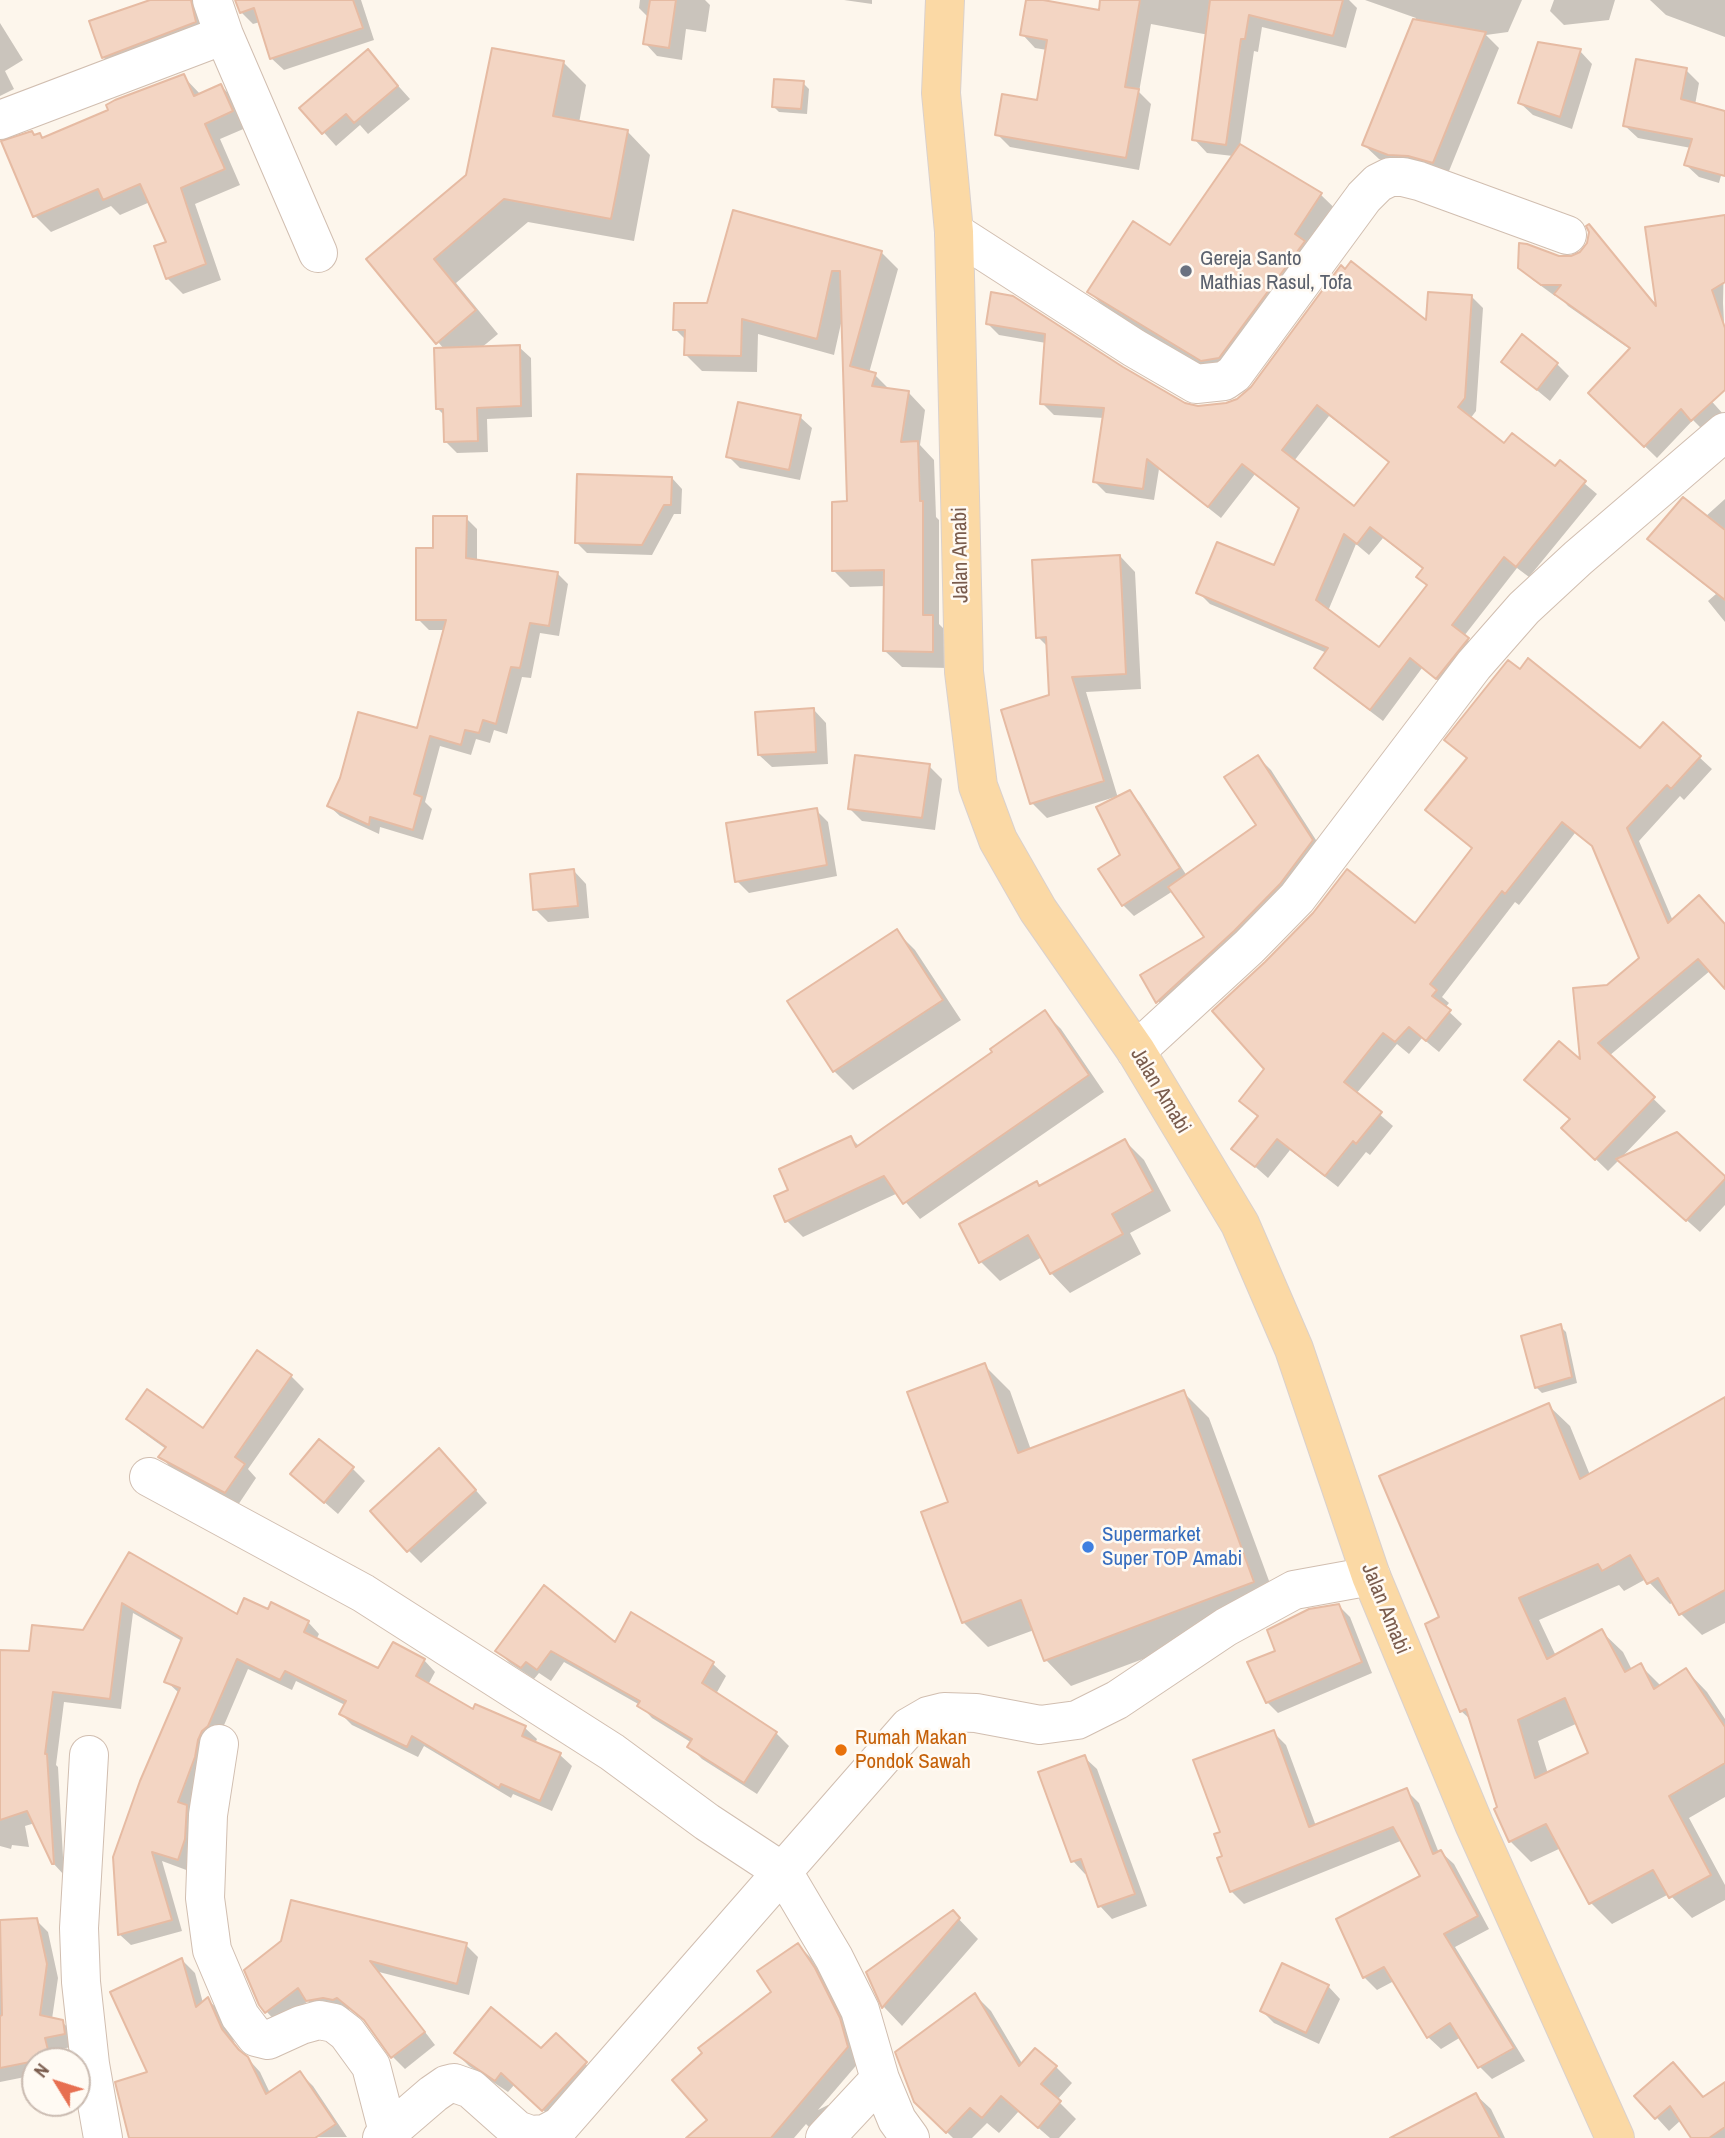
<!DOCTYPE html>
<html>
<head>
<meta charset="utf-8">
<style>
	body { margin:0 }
	#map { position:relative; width:1725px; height:2138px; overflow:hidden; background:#fdf6ec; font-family:"Archivo Narrow",sans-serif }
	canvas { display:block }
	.north { position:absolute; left:21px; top:2047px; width:70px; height:70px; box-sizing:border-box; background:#fffaf3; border:2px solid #cabbb1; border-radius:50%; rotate:308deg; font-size:19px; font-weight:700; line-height:28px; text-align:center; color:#7a5c4d }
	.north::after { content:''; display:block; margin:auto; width:24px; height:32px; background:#e76f51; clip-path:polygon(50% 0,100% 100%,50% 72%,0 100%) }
</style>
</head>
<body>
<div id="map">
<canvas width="1725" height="2138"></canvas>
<div class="north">N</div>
</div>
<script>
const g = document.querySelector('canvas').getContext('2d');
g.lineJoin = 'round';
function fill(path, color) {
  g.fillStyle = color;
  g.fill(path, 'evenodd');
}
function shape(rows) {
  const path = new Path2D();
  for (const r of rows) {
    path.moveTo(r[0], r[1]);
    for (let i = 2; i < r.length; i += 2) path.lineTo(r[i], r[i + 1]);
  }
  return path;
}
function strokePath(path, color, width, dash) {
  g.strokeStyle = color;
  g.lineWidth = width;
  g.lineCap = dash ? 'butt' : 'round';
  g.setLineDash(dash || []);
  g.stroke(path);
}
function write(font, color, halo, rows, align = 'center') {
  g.font = font + ' "Archivo Narrow",sans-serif';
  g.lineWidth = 5;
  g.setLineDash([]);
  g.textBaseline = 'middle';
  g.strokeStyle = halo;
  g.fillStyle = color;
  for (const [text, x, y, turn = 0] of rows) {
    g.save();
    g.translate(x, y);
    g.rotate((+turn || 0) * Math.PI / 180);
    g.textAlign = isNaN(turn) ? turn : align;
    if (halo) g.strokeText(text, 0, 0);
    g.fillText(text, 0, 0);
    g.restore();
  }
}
fill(shape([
	[156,0,205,0,208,35,116,70,103,57],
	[237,0,361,0,374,40,284,70,271,58,260,22,253,24,241,12],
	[640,0,705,0,710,5,706,32,686,29,682,60,657,56,645,43,649,18,639,8],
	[844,0,872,0,872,4],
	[1028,0,1100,12,1102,0,1349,0,1357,8,1346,48,1262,27,1258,52,1254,51,1240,146,1321,195,1347,220,1228,386,1115,317,1089,292,1170,248,1233,156,1207,153,1194,139,1209,35,1151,24,1139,92,1151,104,1139,170,1010,147,997,134,1038,102,1047,50,1035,48,1022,34],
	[1365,0,1522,0,1508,32,1486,35,1499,48,1447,176,1404,169,1379,159,1364,145,1416,18],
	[1554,0,1615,0,1609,20,1564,25,1550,11],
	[1650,0,1725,0,1725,37,1666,15],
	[0,23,23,60,5,71,14,89,0,96],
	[1580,51,1592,64,1572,129,1533,115,1520,103],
	[368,52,410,99,368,134,360,125,336,146,302,108],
	[563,62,586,85,579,123,627,131,650,155,634,241,528,222,456,283,498,334,481,348,519,347,531,358,532,417,487,419,488,452,457,453,445,441,445,416,438,409,444,349,368,259,467,176],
	[1686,70,1699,83,1695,105,1725,113,1725,161,1719,183,1699,177,1686,165,1691,148,1638,138,1625,126],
	[183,76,201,95,221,86,237,102,248,127,220,139,240,185,195,204,221,280,183,294,167,278,168,243,150,202,120,215,111,206,51,232,35,216,40,135,44,140],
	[803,83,809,89,807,114,779,112,773,106],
	[1725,217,1723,303,1725,342,1670,310],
	[1588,226,1661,310,1645,327,1724,415,1705,432,1693,420,1657,458,1590,393,1631,350,1568,306,1559,296,1555,296,1533,280,1520,268,1559,257,1572,258,1582,254,1589,244],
	[881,252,898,269,869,373,875,375,890,390,909,393,925,410,920,445,934,460,936,517,939,520,939,624,949,634,949,668,902,667,885,651,886,586,850,587,833,570,849,503,842,319,834,355,758,334,757,372,702,371,685,354,686,340,675,329,709,305],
	[993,294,1184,405,1198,408,1228,404,1428,323,1471,296,1483,308,1476,411,1470,419,1504,446,1555,469,1560,463,1597,494,1529,577,1517,568,1464,636,1479,651,1449,689,1422,668,1383,721,1328,679,1316,668,1327,653,1210,604,1198,592,1275,568,1300,510,1255,474,1221,518,1159,469,1154,500,1106,493,1094,481,1104,418,1054,415,1042,403,1046,343,999,335,987,323],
	[1329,416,1390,463,1355,509,1294,461],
	[1383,538,1424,570,1419,577,1428,586,1379,649,1328,611,1356,544,1369,555],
	[1503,362,1557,364,1569,376,1550,401],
	[800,417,812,428,800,480,740,468,728,456],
	[672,478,682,489,681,514,674,514,652,555,587,553,577,543],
	[1725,499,1725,622,1708,601,1716,594,1663,552,1649,539,1705,517],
	[466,518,477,529,477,561,557,573,568,584,559,636,540,633,531,678,522,677,507,734,494,730,490,743,476,739,471,755,440,746,425,802,432,809,423,840,380,827,379,834,340,816,329,806,418,730,445,630,429,630,418,619,435,550],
	[1120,556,1135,572,1141,689,1086,692,1118,798,1130,792,1140,803,1187,876,1258,826,1258,757,1271,770,1325,854,1170,1014,1158,1001,1142,975,1206,938,1173,891,1134,916,1123,905,1122,856,1115,797,1047,818,1032,803,1051,696,1048,647,1038,637],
	[814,710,826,723,828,764,772,767,759,755],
	[1447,740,1641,750,1699,757,1712,769,1684,800,1680,796,1639,841,1673,921,1725,925,1725,985,1711,970,1609,1056,1666,1111,1620,1159,1725,1179,1725,1205,1700,1232,1619,1160,1608,1171,1576,1140,1571,1120,1582,1063,1608,987,1642,959,1595,849,1575,833,1519,905,1515,902,1442,997,1449,1003,1445,1008,1462,1024,1439,1052,1422,1038,1409,1054,1397,1044,1356,1094,1393,1126,1370,1155,1366,1152,1338,1187,1290,1150,1268,1178,1234,1148,1259,1117,1241,1101,1416,926,1474,849,1427,810,1468,759],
	[929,766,942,779,935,830,862,821,849,808],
	[816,810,828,822,837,876,749,893,737,881],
	[574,871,586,884,589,918,548,922,535,909],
	[896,931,915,950,961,1020,853,1090,834,1071],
	[1045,1013,1061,1029,1104,1092,920,1219,898,1193,803,1237,787,1221,790,1190,851,1138,860,1147,994,1052],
	[1125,1141,1144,1160,1171,1211,1130,1233,1141,1254,1070,1293,1051,1273,1042,1257,1000,1281,981,1262,1036,1183,1040,1187],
	[1560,1326,1566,1332,1577,1383,1542,1393,1536,1387],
	[258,1352,291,1376,304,1389,248,1469,256,1478,238,1505,173,1470,161,1457,166,1449,141,1431,129,1418,203,1430],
	[984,1365,1010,1391,1031,1450,1183,1392,1209,1418,1279,1608,1071,1686,1046,1660,1034,1630,988,1647,963,1622,950,1503],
	[1725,1399,1725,1623,1702,1635,1681,1614,1674,1602,1670,1604,1646,1579,1624,1591,1619,1585,1539,1620,1556,1656,1601,1631,1623,1652,1632,1670,1641,1666,1661,1686,1686,1670,1707,1692,1725,1719,1725,1797,1689,1818,1725,1885,1725,1900,1692,1918,1669,1894,1612,1924,1591,1903,1561,1848,1531,1862,1510,1841,1472,1721,1461,1711,1441,1618,1548,1405,1570,1426,1590,1475],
	[1578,1723,1590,1754,1548,1774,1538,1741],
	[452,1463,487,1503,421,1563,408,1550],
	[352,1468,365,1481,338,1514,292,1474],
	[130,1554,238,1616,268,1612,308,1622,319,1634,316,1640,379,1671,424,1660,435,1672,428,1685,473,1711,476,1706,525,1728,537,1739,535,1744,560,1755,572,1766,552,1811,513,1794,511,1798,424,1746,418,1757,352,1725,341,1714,345,1705,296,1681,292,1690,248,1669,219,1737,189,1871,162,1861,182,1931,131,1945,119,1934,179,1693,166,1681,182,1641,133,1613,121,1709,64,1702,56,1765,58,1767,64,1875,53,1863,35,1823,25,1826,29,1847,12,1845,11,1849,0,1846,0,1652,30,1653,84,1632],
	[1339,1606,1350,1617,1372,1673,1278,1713,1267,1702,1277,1651],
	[632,1615,713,1664,726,1676,716,1694,776,1733,789,1746,757,1794,702,1759,690,1747,692,1743,652,1718,640,1705,564,1662,551,1681,539,1673,534,1679,510,1663,497,1651,615,1644],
	[1273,1732,1286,1745,1316,1826,1406,1790,1419,1803,1439,1853,1441,1852,1454,1864,1489,1929,1455,1947,1525,2061,1492,2079,1479,2066,1461,2037,1441,2049,1428,2037,1394,1981,1377,1990,1364,1977,1423,1877,1403,1840,1244,1904,1231,1891,1224,1857,1222,1833],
	[1084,1757,1097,1769,1147,1906,1112,1919,1100,1906,1088,1873,1085,1874,1073,1861],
	[952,1912,978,1939,902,2026,884,2007,868,1973],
	[36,1920,48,1932,58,1978,52,2019,62,2022,75,2034,76,2046,56,2050,59,2061,35,2061,35,2075,0,2082,0,1922],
	[466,1945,478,1957,469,1995,379,1972,435,2045,405,2069,393,2057,369,2024,350,2009,346,2012,320,2012,308,2001,278,2024,267,2012,246,1970],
	[798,1945,811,1958,827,1984,852,2033,860,2061,818,2110,828,2105,840,2116,820,2138,806,2124,794,2138,689,2138,709,2120],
	[182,1960,195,1973,203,2003,208,2000,221,2012,235,2044,260,2072,270,2093,300,2073,313,2086,347,2137,138,2138,149,2074],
	[1328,1986,1340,1999,1319,2044,1274,2023,1262,2011],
	[975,1995,991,2011,1023,2065,1056,2067,1072,2083,1057,2100,1076,2119,1059,2138,1050,2138,1019,2111,999,2133,987,2123,972,2138,953,2138,914,2100],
	[556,2035,598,2076,556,2122,515,2084,508,2092,469,2066,456,2053,542,2050],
	[1685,2077,1704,2098,1725,2084,1725,2138,1693,2138,1681,2120,1669,2131,1637,2096],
	[1476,2095,1491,2109,1505,2138,1394,2138]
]), '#0003');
const building = shape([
	[150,0,191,0,196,22,102,58,89,21,150,0],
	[235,0,353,0,363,28,270,59,254,8,240,13,235,0],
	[650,0,676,0,669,48,643,44,650,0],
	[1026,0,1043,0,1099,10,1100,0,1140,0,1125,87,1139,89,1126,158,995,135,1002,94,1037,100,1047,40,1020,35,1026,0],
	[1210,0,1343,0,1333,36,1249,15,1245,39,1241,39,1226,145,1192,140,1210,0],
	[1413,19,1486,32,1433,163,1408,156,1388,155,1362,145,1413,19],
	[1538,42,1581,49,1560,117,1518,103,1538,42],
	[492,48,564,61,553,116,628,130,617,189,611,219,504,199,434,259,476,310,436,344,366,259,466,175,492,48],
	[368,49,398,86,354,123,346,114,322,134,299,108,368,49],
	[1636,59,1687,68,1681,99,1725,111,1725,176,1684,165,1692,139,1623,126,1636,59],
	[184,74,194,96,221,84,233,111,205,124,225,169,181,188,206,264,166,279,154,246,166,242,140,184,103,200,98,189,33,217,1,141,32,131,34,135,40,133,42,138,108,110,106,105,115,100,184,74],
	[774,79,804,81,801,109,772,107,774,79],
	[1240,144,1322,193,1295,234,1305,241,1219,358,1201,361,1087,292,1133,221,1170,245,1240,144],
	[733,210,882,251,850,366,876,373,872,386,909,391,901,442,918,441,920,501,923,501,923,615,933,615,933,652,883,651,884,570,832,571,832,502,847,501,840,271,832,271,817,339,742,319,741,356,684,355,685,330,673,330,674,303,707,303,733,210],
	[1725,215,1725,282,1712,290,1725,328,1725,390,1691,421,1681,409,1644,447,1588,393,1630,348,1554,294,1561,285,1541,285,1518,268,1519,243,1527,244,1559,256,1571,256,1580,252,1587,243,1589,232,1586,226,1589,224,1656,306,1645,227,1725,215],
	[1351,261,1426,320,1428,292,1472,295,1465,398,1458,407,1504,443,1512,433,1555,466,1560,460,1586,481,1516,567,1504,557,1452,625,1469,638,1436,679,1410,658,1370,710,1314,668,1328,648,1196,593,1217,542,1274,565,1299,508,1242,464,1208,507,1147,459,1143,489,1093,482,1104,408,1040,404,1045,334,986,324,991,292,1013,296,1123,367,1185,403,1198,406,1226,403,1237,399,1251,387,1341,265,1345,269,1351,261],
	[1317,405,1389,462,1354,506,1282,450,1317,405],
	[1370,527,1423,568,1416,577,1427,585,1379,647,1316,600,1344,534,1357,544,1370,527],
	[1522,334,1558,363,1537,390,1501,362,1522,334],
	[520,345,521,406,477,408,478,441,444,442,443,409,436,409,434,348,520,345],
	[738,402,801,415,789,470,726,457,738,402],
	[577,474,672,477,671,505,664,505,642,545,575,543,577,474],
	[1683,497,1725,530,1725,600,1647,539,1683,497],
	[433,516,467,516,466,558,558,572,549,626,530,623,520,668,511,667,496,724,483,720,479,733,465,730,461,745,430,736,414,794,422,797,413,830,370,817,369,825,327,806,340,778,358,712,417,728,446,620,416,620,416,548,433,548,433,516],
	[1120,555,1126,674,1072,677,1104,781,1030,804,1001,710,1049,695,1046,637,1036,638,1032,560,1120,555],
	[1528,658,1640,748,1663,722,1701,756,1671,789,1667,785,1627,828,1668,923,1699,895,1725,924,1725,989,1698,959,1598,1043,1655,1097,1595,1160,1561,1128,1570,1119,1524,1080,1559,1041,1580,1059,1573,988,1607,985,1639,958,1592,846,1562,822,1505,894,1502,891,1430,984,1437,990,1432,996,1451,1010,1426,1041,1409,1027,1395,1042,1383,1033,1344,1082,1382,1112,1356,1144,1353,1141,1325,1176,1277,1139,1255,1167,1231,1149,1258,1116,1239,1101,1264,1069,1212,1011,1265,962,1313,913,1347,869,1415,923,1472,848,1425,810,1467,758,1444,740,1508,660,1520,669,1528,658],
	[814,708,816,752,758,755,755,712,814,708],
	[855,755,930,764,922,818,848,809,855,755],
	[1258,755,1313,840,1280,884,1234,931,1156,1003,1140,975,1204,937,1168,887,1256,825,1224,777,1258,755],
	[1130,790,1180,868,1122,906,1098,869,1120,855,1096,807,1130,790],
	[817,808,827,865,735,882,726,823,817,808],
	[574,869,578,906,533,910,530,874,574,869],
	[897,929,943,1000,833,1072,787,1001,897,929],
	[1045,1010,1089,1075,903,1204,884,1176,785,1222,774,1196,788,1190,779,1169,851,1136,856,1147,992,1052,990,1049,1045,1010],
	[1677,1132,1725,1176,1725,1179,1686,1221,1616,1159,1677,1132],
	[1125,1139,1153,1191,1112,1214,1123,1234,1050,1274,1028,1235,979,1263,959,1224,1037,1181,1039,1186,1125,1139],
	[1561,1324,1572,1377,1535,1388,1521,1336,1561,1324],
	[257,1350,292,1375,235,1457,245,1464,225,1493,158,1457,166,1447,126,1419,147,1389,203,1428,257,1350],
	[985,1363,1018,1453,1184,1390,1254,1582,1044,1661,1021,1600,962,1623,921,1512,948,1502,907,1392,985,1363],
	[1725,1397,1725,1590,1679,1615,1658,1578,1647,1584,1630,1555,1602,1571,1598,1564,1519,1598,1547,1659,1602,1629,1625,1672,1641,1663,1654,1689,1686,1668,1725,1727,1725,1763,1669,1796,1711,1875,1669,1898,1653,1870,1589,1904,1546,1824,1509,1842,1494,1809,1497,1807,1466,1709,1460,1712,1425,1624,1439,1617,1379,1476,1549,1403,1580,1479,1725,1397],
	[1565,1698,1588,1753,1535,1778,1518,1720,1565,1698],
	[319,1439,354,1467,324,1503,290,1474,319,1439],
	[439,1448,476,1490,407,1552,370,1511,439,1448],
	[129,1552,237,1614,244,1598,268,1609,271,1602,309,1621,304,1632,378,1668,393,1642,425,1659,416,1676,473,1709,475,1704,526,1726,522,1736,561,1753,540,1801,501,1784,499,1788,412,1736,407,1747,339,1714,346,1701,285,1671,280,1680,237,1659,208,1726,202,1731,198,1740,195,1757,178,1802,187,1805,185,1839,178,1860,152,1852,172,1920,118,1935,113,1857,140,1781,180,1688,164,1682,182,1638,122,1603,110,1699,53,1692,45,1754,47,1754,54,1864,52,1864,27,1811,0,1820,0,1650,29,1651,32,1625,83,1630,129,1552],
	[544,1585,615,1642,631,1612,714,1662,702,1683,777,1732,744,1783,687,1747,692,1739,637,1706,640,1701,551,1651,537,1670,526,1662,521,1668,495,1651,544,1585],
	[1339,1604,1362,1662,1266,1703,1247,1662,1275,1651,1267,1630,1309,1609,1339,1604],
	[1274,1730,1309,1827,1407,1788,1433,1854,1441,1850,1478,1916,1444,1934,1514,2048,1478,2068,1450,2023,1427,2038,1384,1967,1363,1978,1336,1919,1420,1876,1393,1827,1230,1892,1217,1858,1222,1856,1214,1834,1220,1832,1193,1760,1274,1730],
	[1085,1755,1135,1894,1098,1907,1081,1859,1071,1862,1038,1772,1085,1755],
	[291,1900,467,1943,457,1984,370,1961,425,2032,391,2058,364,2020,337,1998,333,2000,323,1998,306,2001,298,1988,265,2013,259,2005,244,1970,281,1941,291,1900],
	[953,1910,960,1918,882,2008,866,1972,953,1910],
	[37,1918,47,1964,40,2015,63,2020,65,2034,45,2038,50,2058,0,2068,0,2016,2,2015,0,1920,37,1918],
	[798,1943,815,1968,840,2018,848,2047,771,2138,686,2138,707,2120,672,2080,702,2053,698,2048,771,1992,757,1971,798,1943],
	[182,1958,196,2007,208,1997,222,2029,239,2050,248,2057,266,2094,300,2071,336,2124,315,2138,129,2138,115,2082,147,2072,110,1992,182,1958],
	[1282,1963,1329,1985,1306,2033,1260,2011,1282,1963],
	[975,1993,1019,2066,1035,2048,1057,2066,1041,2084,1061,2101,1038,2128,1001,2096,982,2118,970,2108,946,2133,914,2102,895,2052,975,1993],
	[491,2007,541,2048,556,2033,587,2062,542,2111,501,2073,495,2081,454,2053,491,2007],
	[1673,2062,1703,2097,1725,2082,1725,2127,1709,2138,1691,2138,1670,2106,1655,2119,1634,2096,1673,2062],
	[1476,2093,1500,2138,1390,2138,1476,2093]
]);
fill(building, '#f3d5c3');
strokePath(building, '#e6bba3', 2);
const minor = shape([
	[212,0,224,35,318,253],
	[0,120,224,35],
	[954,232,1134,348,1196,384,1224,381,1234,374,1364,197,1378,183,1390,177,1403,177,1419,181,1567,235],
	[1136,1051,1249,947,1297,898,1474,665,1524,608,1578,558,1725,432],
	[149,1477,363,1593,612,1752,707,1822,783,1872,834,1958,860,2010,880,2079,897,2120,910,2138],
	[219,1744,208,1815,205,1898,212,1950,240,2016,256,2037,268,2040,301,2025,319,2020,334,2023,347,2033,371,2066,388,2132],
	[89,1755,79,1928,81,1982,90,2064,103,2138],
	[382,2138,433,2094,446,2085,454,2083,471,2089,517,2130,531,2135,545,2134,560,2126,909,1727,928,1716,944,1712,976,1713,1040,1725,1077,1720,1117,1700,1226,1627,1294,1590,1371,1576],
	[825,2138,880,2079]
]);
const major = shape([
	[945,0,941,93,954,232,964,672,978,786,998,840,1038,910,1136,1051,1240,1224,1294,1349,1371,1576,1474,1824,1615,2138]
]);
strokePath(minor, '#d1beb0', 40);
strokePath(major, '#dad1cd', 40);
strokePath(minor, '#fff', 38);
strokePath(major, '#fbd9a5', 38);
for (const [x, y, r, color] of [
	[1186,271,7,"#6b7280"],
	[1088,1547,7,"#3f7fe0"],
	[841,1750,7,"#e8710a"]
]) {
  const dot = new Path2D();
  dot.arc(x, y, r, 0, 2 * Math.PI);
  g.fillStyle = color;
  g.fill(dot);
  strokePath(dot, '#fffaf3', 2.5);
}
write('21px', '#5b616d', '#fffaf3', [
	["Gereja Santo",1200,259],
	["Mathias Rasul, Tofa",1200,283]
], 'left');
write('21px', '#7a5c4d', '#fffaf3', [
	["Jalan Amabi",961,555,-91],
	["Jalan Amabi",1160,1091,59],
	["Jalan Amabi",1385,1609,68]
]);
write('21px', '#366cbe', '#fffaf3', [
	["Supermarket",1102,1535],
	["Super TOP Amabi",1102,1559]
], 'left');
write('21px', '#c56008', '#fffaf3', [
	["Rumah Makan",855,1738],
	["Pondok Sawah",855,1762]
], 'left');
</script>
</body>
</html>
